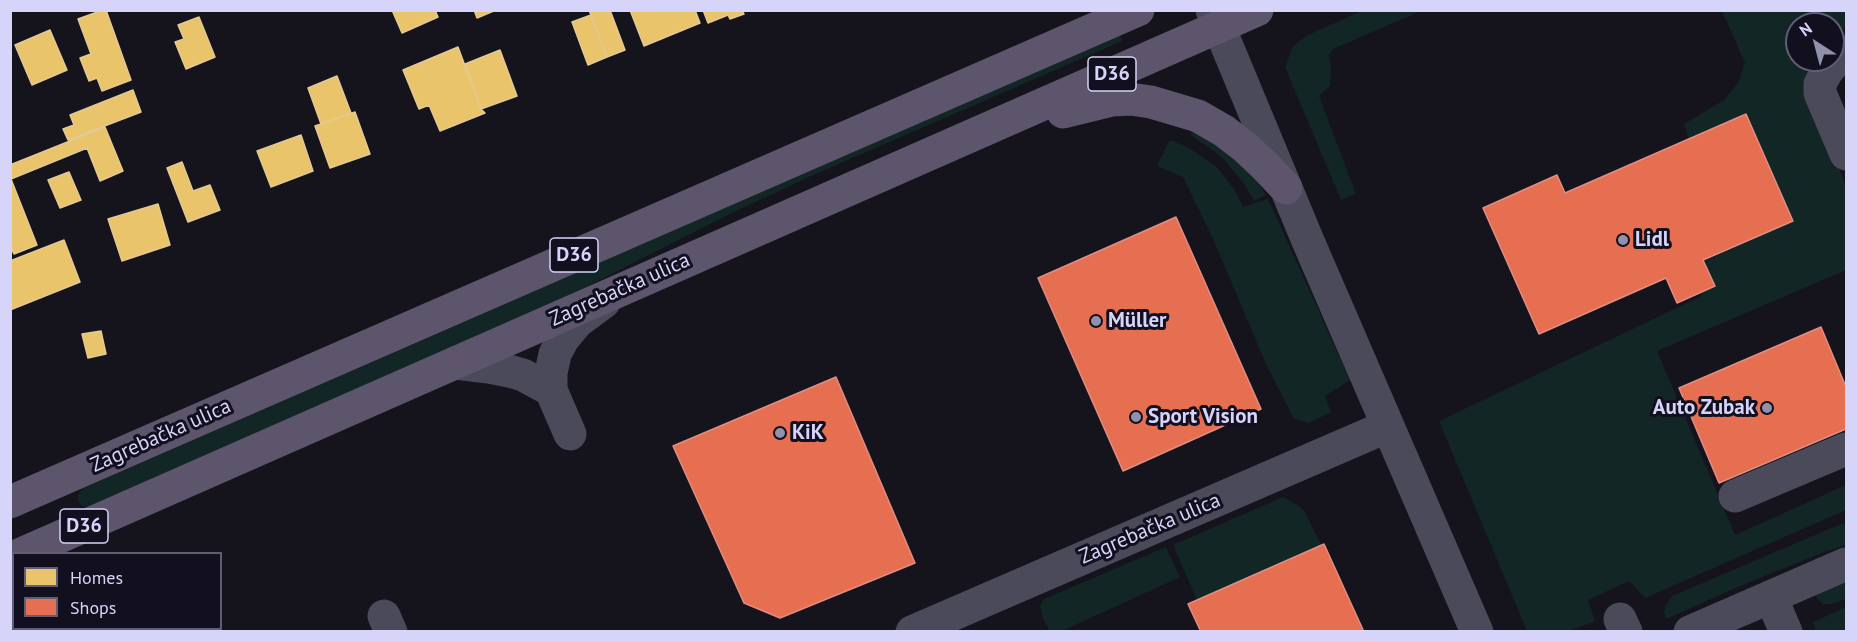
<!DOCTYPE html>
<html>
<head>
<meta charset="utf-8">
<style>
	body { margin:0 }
	#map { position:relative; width:1857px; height:642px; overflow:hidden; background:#15141c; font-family:"PT Sans",sans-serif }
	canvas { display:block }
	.frame { position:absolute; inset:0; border:12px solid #d6d4f9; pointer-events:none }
	.legend { position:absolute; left:12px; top:552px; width:210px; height:78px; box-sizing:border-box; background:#12101f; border:2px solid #605e76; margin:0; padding:8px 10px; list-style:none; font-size:18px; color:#d6d4f9 }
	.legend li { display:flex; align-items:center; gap:12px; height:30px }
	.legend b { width:30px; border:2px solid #605e76 }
	.north { position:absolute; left:1785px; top:12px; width:60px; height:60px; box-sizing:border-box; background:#12101f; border:2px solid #605e76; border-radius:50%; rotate:324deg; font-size:16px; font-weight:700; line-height:24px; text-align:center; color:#d6d4f9 }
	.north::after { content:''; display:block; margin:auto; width:21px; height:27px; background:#9291ac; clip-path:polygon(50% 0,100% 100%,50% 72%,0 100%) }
</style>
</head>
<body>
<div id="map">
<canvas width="1857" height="642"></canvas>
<div class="frame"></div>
<ul class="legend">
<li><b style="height:16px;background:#e9c46a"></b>Homes</li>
<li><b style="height:16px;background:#e76f51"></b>Shops</li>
</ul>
<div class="north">N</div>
</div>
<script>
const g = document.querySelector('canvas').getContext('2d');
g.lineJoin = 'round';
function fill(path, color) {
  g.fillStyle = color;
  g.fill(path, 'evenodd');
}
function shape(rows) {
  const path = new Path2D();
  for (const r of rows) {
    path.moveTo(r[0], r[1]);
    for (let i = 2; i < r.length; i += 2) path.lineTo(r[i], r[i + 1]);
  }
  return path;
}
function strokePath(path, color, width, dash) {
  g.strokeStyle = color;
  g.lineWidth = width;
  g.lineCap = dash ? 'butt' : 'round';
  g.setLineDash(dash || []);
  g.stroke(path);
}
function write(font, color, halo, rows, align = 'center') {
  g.font = font + ' "PT Sans",sans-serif';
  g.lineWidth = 6;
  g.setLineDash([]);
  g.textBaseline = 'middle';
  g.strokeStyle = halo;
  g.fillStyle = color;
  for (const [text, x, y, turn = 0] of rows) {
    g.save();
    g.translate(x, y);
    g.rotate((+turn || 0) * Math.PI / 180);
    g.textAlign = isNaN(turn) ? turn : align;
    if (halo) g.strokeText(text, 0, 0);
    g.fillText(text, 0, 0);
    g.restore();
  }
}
fill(shape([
	[1364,10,1421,11,1333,49,1329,55,1331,66,1330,86,1319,96,1356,194,1341,200,1285,67,1293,46,1308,35],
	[1722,11,1846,11,1846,27,1833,34,1833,24,1797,24,1797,60,1816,60,1834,157,1846,186,1846,270,1657,351,1735,535,1846,485,1846,510,1645,598,1629,581,1588,600,1595,621,1569,631,1527,631,1439,421,1702,296,1699,288,1711,281,1705,261,1793,221,1746,114,1689,139,1684,124,1724,100,1738,83,1745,63],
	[1119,32,1122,41,811,176,732,213,576,292,90,507,82,506,78,500,78,494,84,488,455,326],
	[1196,125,1249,169,1266,195,1254,201,1245,185,1226,162,1217,153,1192,136,1191,132],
	[1169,141,1173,141,1189,148,1216,166,1234,189,1243,207,1268,199,1350,380,1325,396,1331,412,1309,423,1294,419,1266,364,1213,239,1183,177,1157,166],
	[1283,497,1299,506,1305,512,1321,545,1197,600,1173,545],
	[1841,524,1846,525,1846,545,1824,552,1740,586,1666,619,1664,612,1666,605,1672,596],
	[1166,547,1180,577,1062,631,1052,631,1049,630,1043,618,1040,606,1044,599],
	[1846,575,1846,599,1831,604,1823,604,1816,597,1812,589],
	[1846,607,1846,631,1816,631,1813,622]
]), '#132626');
const homes = shape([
	[103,10,106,10,131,80,102,91,97,78,89,81,80,58,91,54,78,19,103,10],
	[392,10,435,10,438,17,402,33,392,10],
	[474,10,496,10,477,18,474,10],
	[589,10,610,10,625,50,607,57,589,10],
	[630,10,695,10,700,23,644,46,630,10],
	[703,10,742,10,744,14,730,19,728,15,708,23,703,10],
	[591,15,607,57,588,65,572,22,591,15],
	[199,17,215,57,186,69,175,42,184,39,178,25,199,17],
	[50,30,67,70,32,85,15,45,50,30],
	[458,47,481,109,485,113,440,131,429,105,419,109,403,70,458,47],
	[500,50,517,96,481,109,465,64,500,50],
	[337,76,351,113,321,124,308,88,337,76],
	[133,90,141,112,68,140,63,129,74,125,70,115,133,90],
	[355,112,370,154,330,168,315,126,355,112],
	[105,127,123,171,100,181,87,148,11,179,37,245,14,254,10,246,10,165,105,127],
	[301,135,313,171,271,187,257,151,301,135],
	[182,162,193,191,210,185,220,210,188,222,167,168,182,162],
	[69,172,81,200,60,208,48,180,69,172],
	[158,204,170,245,122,261,108,219,158,204],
	[64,240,80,282,10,310,10,261,64,240],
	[101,331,106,354,88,358,82,334,101,331]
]);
fill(homes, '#e9c46a');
strokePath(homes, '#e3c995', 1.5);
const shops = shape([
	[1746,114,1793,221,1703,260,1715,286,1677,303,1666,278,1539,334,1483,208,1557,175,1565,193,1746,114],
	[1176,217,1261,409,1123,471,1038,278,1176,217],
	[1821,327,1846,387,1846,429,1719,483,1679,388,1821,327],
	[836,377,915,563,780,618,744,603,673,446,836,377],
	[1324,544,1364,632,1201,632,1188,604,1324,544]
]);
fill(shops, '#e76f51');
strokePath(shops, '#e28d83', 1.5);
strokePath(shape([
	[1212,10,1308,241,1477,632],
	[1846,52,1838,58,1827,71,1820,84,1820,93,1846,154],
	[455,363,489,367,509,371,523,375,551,390],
	[570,434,551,390,551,373,555,354,563,339,577,322,604,302],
	[1735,496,1846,449],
	[1771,597,1786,632],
	[384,616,391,632],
	[1620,619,1626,632],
	[912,632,1388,426],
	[1690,632,1846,564]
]), '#4a4a5b', 33);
strokePath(shape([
	[1063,112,1112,100,1130,99,1151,102,1198,116,1224,131,1246,148,1265,166,1286,188],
	[10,502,1138,10],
	[21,554,1257,10]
]), '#5c556c', 33);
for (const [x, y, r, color] of [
	[1623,240,6,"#9291ac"],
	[1096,321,6,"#9291ac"],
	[1767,408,6,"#9291ac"],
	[1136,417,6,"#9291ac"],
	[780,433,6,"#9291ac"]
]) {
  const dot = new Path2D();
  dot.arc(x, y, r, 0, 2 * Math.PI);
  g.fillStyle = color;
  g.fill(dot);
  strokePath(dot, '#12101f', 2);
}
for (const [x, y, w] of [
	[1112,74,48],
	[574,255,48],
	[84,526,48]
]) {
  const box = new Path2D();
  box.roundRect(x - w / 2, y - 17, w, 34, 4.5);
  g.fillStyle = '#12101f';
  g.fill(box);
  strokePath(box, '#d6d4f9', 1.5);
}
write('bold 20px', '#d6d4f9', null, [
	["D36",1112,74],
	["D36",574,255],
	["D36",84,526]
]);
write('bold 21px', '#d6d4f9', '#12101f', [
	["Lidl",1635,240],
	["Müller",1108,321],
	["Auto Zubak",1755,408,"right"],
	["Sport Vision",1148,417],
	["KiK",792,433]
], 'left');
write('21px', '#d6d4f9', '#12101f', [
	["Zagrebačka ulica",620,290,-24],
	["Zagrebačka ulica",161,436,-24],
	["Zagrebačka ulica",1150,529,-23]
]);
</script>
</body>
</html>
